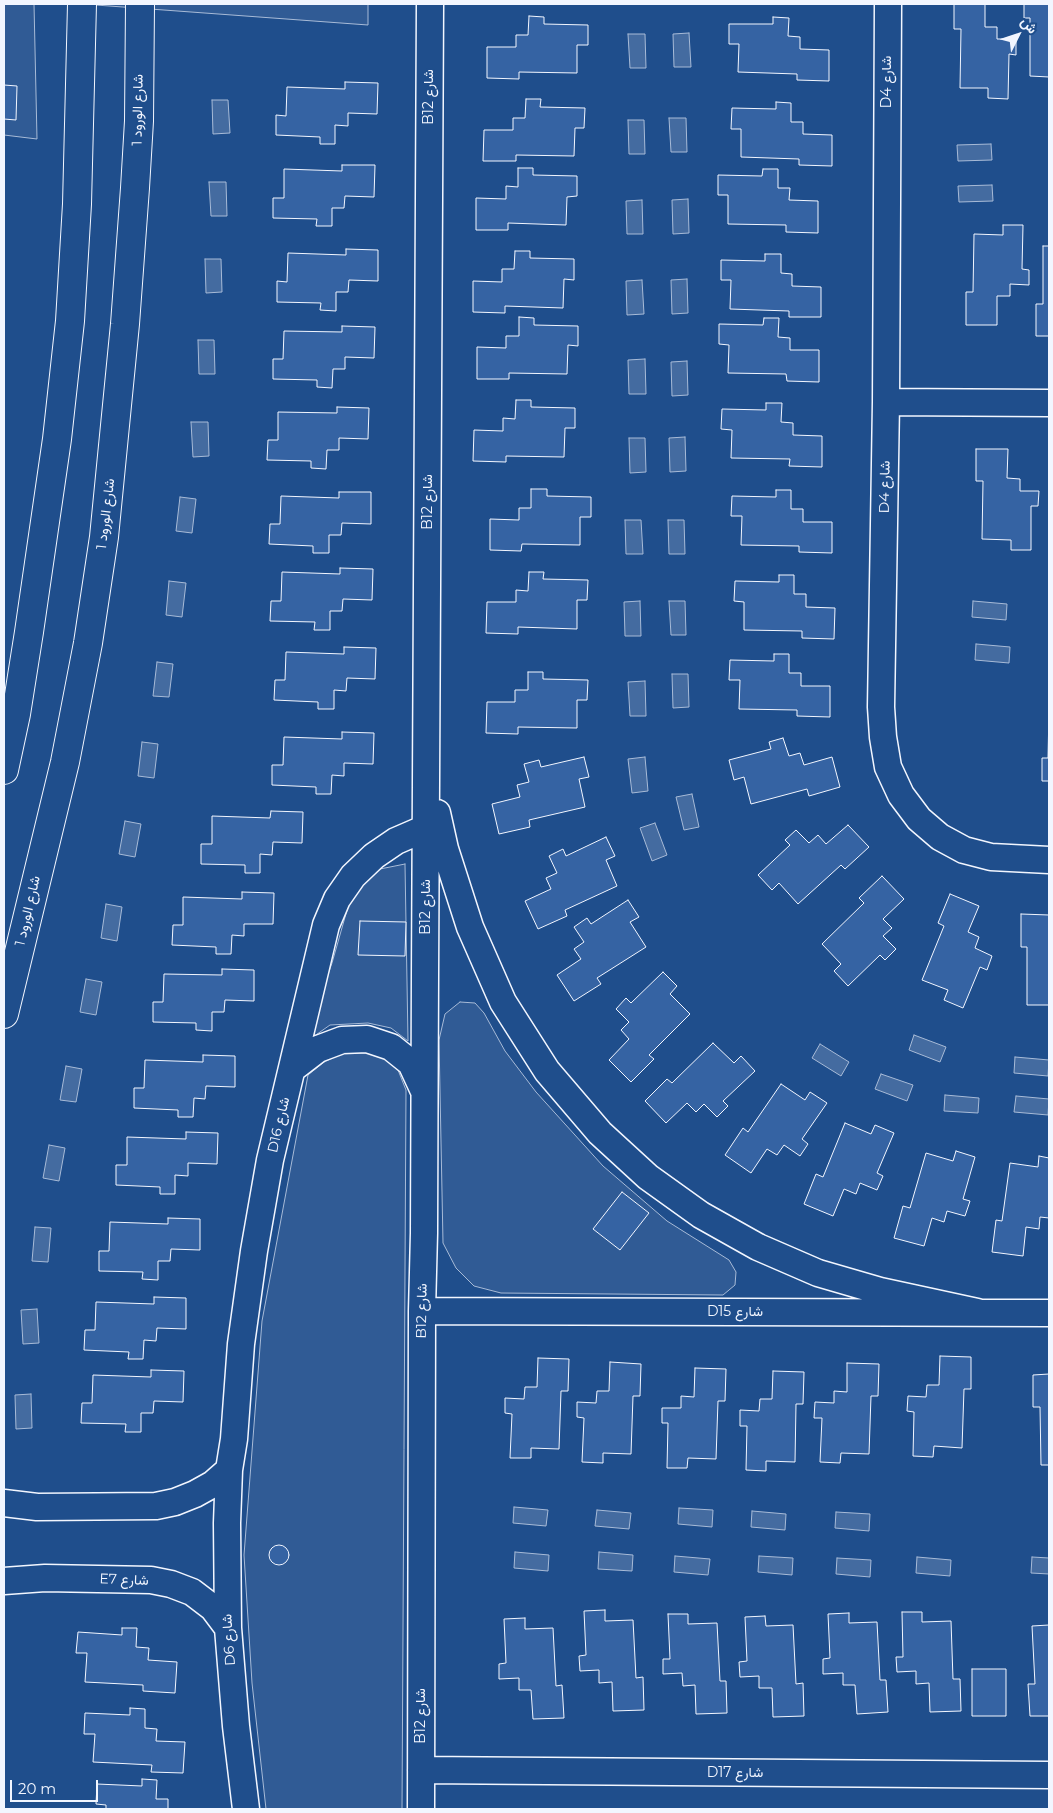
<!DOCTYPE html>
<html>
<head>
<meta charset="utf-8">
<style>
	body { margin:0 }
	#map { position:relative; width:1053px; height:1813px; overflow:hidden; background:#1f4e8c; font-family:Montserrat,Vazirmatn,sans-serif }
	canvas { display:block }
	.frame { position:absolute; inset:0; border:5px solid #f2f6ff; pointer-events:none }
	.north { position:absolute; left:993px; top:10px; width:50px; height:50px; -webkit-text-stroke:4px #1f4e8c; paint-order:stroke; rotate:49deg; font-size:14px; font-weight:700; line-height:20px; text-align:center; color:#f2f6ff }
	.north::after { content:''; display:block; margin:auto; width:18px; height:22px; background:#f2f6ff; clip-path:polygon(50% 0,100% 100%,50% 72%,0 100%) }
	.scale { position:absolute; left:10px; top:1780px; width:88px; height:22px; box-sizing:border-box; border:2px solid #f2f6ff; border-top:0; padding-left:6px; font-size:15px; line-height:18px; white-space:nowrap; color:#f2f6ff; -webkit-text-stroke:4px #1f4e8c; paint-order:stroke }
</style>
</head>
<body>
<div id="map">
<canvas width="1053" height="1813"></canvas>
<div class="frame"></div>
<div class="north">ش</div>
<div class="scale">20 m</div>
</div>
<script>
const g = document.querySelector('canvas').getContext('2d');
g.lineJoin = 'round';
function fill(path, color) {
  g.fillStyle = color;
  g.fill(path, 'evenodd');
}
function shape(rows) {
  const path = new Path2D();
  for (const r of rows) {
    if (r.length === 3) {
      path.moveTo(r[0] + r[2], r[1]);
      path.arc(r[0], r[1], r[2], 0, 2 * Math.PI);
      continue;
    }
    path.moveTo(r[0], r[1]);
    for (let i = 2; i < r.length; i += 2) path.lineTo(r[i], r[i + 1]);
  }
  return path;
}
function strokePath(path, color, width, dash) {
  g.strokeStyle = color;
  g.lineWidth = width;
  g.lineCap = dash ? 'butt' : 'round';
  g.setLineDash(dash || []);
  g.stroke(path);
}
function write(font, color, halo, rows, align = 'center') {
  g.font = font + ' Montserrat,Vazirmatn,sans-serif';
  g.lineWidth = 4;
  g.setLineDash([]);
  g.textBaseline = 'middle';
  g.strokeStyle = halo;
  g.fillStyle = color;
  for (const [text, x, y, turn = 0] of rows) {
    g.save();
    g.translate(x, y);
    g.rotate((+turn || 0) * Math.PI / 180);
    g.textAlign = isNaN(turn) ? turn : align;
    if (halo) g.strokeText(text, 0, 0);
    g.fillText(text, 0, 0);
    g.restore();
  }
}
const green = shape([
	[4,4,34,4,37,139,4,135,4,4],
	[82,4,368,4,368,25,82,4],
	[405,864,408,1041,391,1028,368,1023,330,1025,303,1044,332,963,351,896,380,869,405,864],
	[460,1002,475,1003,484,1013,505,1051,536,1092,603,1166,667,1221,729,1260,736,1272,735,1285,723,1295,501,1293,474,1286,456,1268,443,1243,439,1040,445,1014,460,1002],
	[343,1053,367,1053,384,1058,398,1070,406,1090,402,1809,266,1809,252,1683,244,1555,262,1321,308,1075,324,1062,343,1053]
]);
fill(green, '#305b95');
strokePath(green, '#a8bbd7', 1);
const water = shape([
	[689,33,691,67,674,67,673,34,689,33],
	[628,34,645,34,646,68,630,68,628,34],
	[212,100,228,100,230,133,213,134,212,100],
	[669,118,686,118,687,152,671,152,669,118],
	[628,120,644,120,645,154,629,154,628,120],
	[991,144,992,160,958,161,957,145,991,144],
	[209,182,226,182,227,216,211,216,209,182],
	[992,185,993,201,959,202,958,186,992,185],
	[688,199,689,233,673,234,672,200,688,199],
	[642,200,643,234,627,234,626,201,642,200],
	[205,259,221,259,222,292,206,293,205,259],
	[687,279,688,313,672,314,671,280,687,279],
	[642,280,644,314,627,315,626,281,642,280],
	[198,340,214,340,215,374,199,374,198,340],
	[645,359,646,394,629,394,628,360,645,359],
	[687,361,688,395,672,396,671,362,687,361],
	[191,422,208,422,209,456,193,457,191,422],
	[685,437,686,471,670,472,669,438,685,437],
	[629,438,645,438,646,472,630,473,629,438],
	[180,497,196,499,192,533,176,531,180,497],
	[625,520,641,520,643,554,626,554,625,520],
	[668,520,684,520,685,554,669,554,668,520],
	[169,581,186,583,182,617,166,615,169,581],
	[640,601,641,636,625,636,624,602,640,601],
	[669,601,685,601,686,635,671,635,669,601],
	[973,601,1007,604,1006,620,972,617,973,601],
	[976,644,1010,647,1009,663,975,660,976,644],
	[157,662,173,664,169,697,153,696,157,662],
	[672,674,688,674,689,707,673,708,672,674],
	[645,681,646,716,630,716,628,682,645,681],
	[142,742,158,744,154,778,138,776,142,742],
	[645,757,648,791,632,793,628,759,645,757],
	[692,794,699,827,684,830,676,797,692,794],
	[125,821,141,824,135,857,119,854,125,821],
	[655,823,667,855,652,861,640,828,655,823],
	[106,904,122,907,117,941,101,938,106,904],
	[86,979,102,982,96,1015,80,1012,86,979],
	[914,1035,946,1047,940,1062,909,1050,914,1035],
	[820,1044,849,1062,841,1076,812,1058,820,1044],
	[1015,1057,1049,1060,1048,1076,1014,1073,1015,1057],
	[66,1066,82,1069,76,1102,60,1100,66,1066],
	[881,1074,913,1085,907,1101,875,1089,881,1074],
	[945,1095,979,1098,978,1113,944,1111,945,1095],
	[1016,1096,1049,1099,1048,1115,1014,1112,1016,1096],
	[49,1145,65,1148,59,1181,43,1178,49,1145],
	[35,1227,51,1228,48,1262,32,1261,35,1227],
	[37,1309,39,1343,23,1344,21,1310,37,1309],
	[31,1394,32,1428,16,1429,15,1395,31,1394],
	[514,1507,548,1510,546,1526,513,1523,514,1507],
	[679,1508,713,1510,712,1527,678,1524,679,1508],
	[597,1510,631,1513,629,1529,595,1526,597,1510],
	[752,1511,786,1514,785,1530,751,1527,752,1511],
	[836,1512,870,1514,869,1531,835,1528,836,1512],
	[515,1552,549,1555,548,1571,514,1568,515,1552],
	[599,1552,633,1555,632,1571,598,1569,599,1552],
	[675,1556,710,1559,708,1575,674,1572,675,1556],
	[759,1556,793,1558,792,1575,758,1572,759,1556],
	[917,1557,951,1560,950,1576,916,1573,917,1557],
	[1032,1557,1049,1558,1049,1574,1031,1573,1032,1557],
	[837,1558,871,1560,870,1577,836,1574,837,1558]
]);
fill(water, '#446ba0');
strokePath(water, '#a8bbd7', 1);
const building = shape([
	[954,4,985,4,985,27,997,27,997,39,1016,39,1016,55,1009,54,1008,99,988,98,988,88,960,88,961,29,954,29,954,4],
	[1024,4,1049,4,1049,77,1030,76,1030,18,1024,18,1024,4],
	[529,16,544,17,544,24,588,25,588,45,577,45,577,73,519,72,519,79,487,78,487,47,516,47,516,35,528,35,529,16],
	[773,17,789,18,788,36,800,37,800,49,829,50,829,81,797,80,797,74,738,72,739,44,729,44,729,24,773,24,773,17],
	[345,82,378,83,377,114,348,113,348,126,335,125,335,144,320,144,320,137,276,135,276,115,286,116,287,87,345,89,345,82],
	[4,85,17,86,16,120,4,119,4,85],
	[526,99,541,99,540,107,585,108,584,128,575,128,574,156,516,155,516,161,483,161,484,130,513,130,513,118,525,118,526,99],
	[776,102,791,103,791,122,803,122,803,134,832,135,832,166,799,165,799,159,741,157,741,129,731,129,732,108,776,109,776,102],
	[342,165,375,165,374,197,345,196,344,208,332,208,332,226,316,226,317,219,273,218,273,198,284,198,284,169,342,171,342,165],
	[518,168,533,168,533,175,577,176,577,196,567,197,566,225,508,223,508,230,476,230,476,198,506,199,506,186,518,187,518,168],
	[763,169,778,169,778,188,790,188,789,200,818,201,818,233,786,232,786,225,728,224,728,195,718,195,718,175,762,176,763,169],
	[1003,225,1023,225,1022,269,1029,270,1029,285,1010,284,1010,296,997,296,997,325,966,325,966,292,973,292,974,234,1003,235,1003,225],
	[1043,246,1049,246,1049,336,1036,336,1036,304,1043,304,1043,246],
	[346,249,378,250,378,281,349,280,348,292,336,292,336,311,320,310,321,303,277,302,277,281,287,282,288,253,346,255,346,249],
	[515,251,530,251,530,258,574,259,574,280,564,279,563,308,505,306,505,313,473,312,473,281,502,282,502,269,514,269,515,251],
	[765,254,781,254,781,273,792,274,792,286,821,287,821,317,789,317,789,311,730,309,731,280,721,280,721,260,765,261,765,254],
	[519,317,534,318,534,325,578,326,578,346,568,345,567,374,509,373,509,379,477,379,477,347,506,348,506,336,519,336,519,317],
	[764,318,779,318,778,337,790,338,790,350,819,350,819,382,787,381,786,374,728,373,729,345,719,344,719,324,763,325,764,318],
	[342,326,375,327,374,358,345,357,345,369,333,369,332,388,317,387,317,380,273,379,273,359,283,359,284,331,342,332,342,326],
	[516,400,531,400,531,407,575,408,575,428,565,428,564,457,506,456,506,462,473,461,474,430,503,431,503,418,515,419,516,400],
	[766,403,782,403,781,422,793,423,793,435,822,436,822,467,789,466,790,459,731,458,732,430,721,429,722,409,766,410,766,403],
	[337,407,369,408,368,439,339,438,339,450,327,450,326,469,311,468,311,461,267,460,268,440,278,440,278,412,337,413,337,407],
	[976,449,1008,449,1007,478,1020,479,1020,491,1039,491,1038,506,1031,506,1031,550,1011,550,1011,540,982,539,983,481,976,481,976,449],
	[531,489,547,489,547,496,591,497,591,517,580,517,580,545,522,544,521,551,490,550,490,519,519,520,519,508,531,508,531,489],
	[776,490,791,490,791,509,803,509,803,522,832,522,832,553,799,552,799,546,741,545,742,516,731,516,732,496,776,497,776,490],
	[339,492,371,492,371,524,342,523,341,535,329,535,329,553,313,553,313,546,269,544,270,524,280,524,281,496,339,498,339,492],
	[340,568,373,569,372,600,343,599,342,611,330,611,330,630,314,630,315,622,270,621,271,601,281,601,282,572,340,574,340,568],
	[529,572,544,572,543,579,588,580,587,600,577,600,577,629,518,627,518,634,486,633,487,602,516,602,516,590,528,591,529,572],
	[779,575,794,575,794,594,806,594,806,607,835,608,834,639,802,638,802,631,744,630,744,602,734,601,735,581,779,582,779,575],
	[344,647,376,648,375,679,347,678,346,691,334,690,334,709,318,709,318,702,274,700,275,680,285,680,286,652,344,654,344,647],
	[774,654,789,654,789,673,801,673,801,686,830,686,830,717,797,716,797,710,739,709,740,680,729,680,730,660,774,661,774,654],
	[528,672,543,672,543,679,588,680,587,700,577,700,577,728,518,727,518,734,486,733,487,702,515,702,515,690,528,690,528,672],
	[1049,711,1049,781,1042,781,1042,758,1048,758,1049,711],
	[342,732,374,733,373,764,344,763,344,776,332,775,331,794,316,794,316,787,272,785,272,765,283,765,284,737,342,739,342,732],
	[783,738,789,756,800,753,804,765,832,757,840,787,809,796,807,789,751,804,744,777,734,780,729,760,771,749,769,742,783,738],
	[584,757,589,777,579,779,585,807,529,820,530,827,499,834,492,804,520,797,517,785,529,782,524,764,539,760,541,767,584,757],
	[271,811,303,812,302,843,273,842,272,855,260,854,260,873,245,873,245,865,201,864,201,844,212,844,212,816,270,818,271,811],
	[848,825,869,847,845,869,841,865,798,904,779,883,772,890,758,875,790,845,785,840,796,830,809,843,818,835,826,844,848,825],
	[606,837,615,856,606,860,617,886,565,910,567,916,538,929,525,901,551,889,546,878,557,873,549,856,563,849,566,856,606,837],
	[882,876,904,899,883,919,892,928,883,936,896,949,885,960,880,955,848,986,834,971,841,964,822,944,864,903,859,898,882,876],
	[242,892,274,893,273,924,244,924,244,936,232,935,231,954,216,954,216,947,172,945,173,925,183,925,183,897,242,899,242,892],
	[950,894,979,906,968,932,979,937,975,948,992,956,987,970,980,967,963,1008,944,1000,948,990,922,980,944,926,938,923,950,894],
	[628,900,639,917,630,922,646,947,597,978,601,984,574,1001,557,975,581,959,574,949,584,942,574,927,587,918,591,924,628,900],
	[1021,914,1049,915,1049,1005,1027,1005,1027,947,1021,947,1021,914],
	[360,921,406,922,405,956,358,955,360,921],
	[222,969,254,970,254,1001,225,1000,224,1012,212,1012,212,1031,196,1030,196,1023,153,1022,153,1002,163,1002,164,974,222,975,222,969],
	[663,972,677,986,670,994,690,1014,649,1055,654,1059,631,1082,609,1060,629,1039,621,1030,629,1022,616,1009,626,998,631,1003,663,972],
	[713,1043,734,1063,741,1056,755,1071,723,1101,728,1106,717,1117,704,1104,696,1112,687,1103,666,1123,645,1101,667,1079,672,1083,713,1043],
	[203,1055,235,1056,235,1087,206,1086,205,1099,194,1098,193,1117,178,1117,178,1110,134,1108,134,1088,144,1088,145,1060,203,1062,203,1055],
	[781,1084,805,1100,810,1092,827,1103,802,1139,808,1144,800,1156,784,1145,777,1155,767,1149,751,1173,725,1155,743,1128,748,1132,781,1084],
	[845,1123,871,1134,875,1125,894,1133,877,1173,883,1176,877,1190,860,1183,856,1194,844,1189,833,1216,804,1204,816,1174,823,1177,845,1123],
	[186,1132,218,1133,217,1164,188,1163,188,1176,175,1175,175,1194,160,1194,160,1187,116,1185,116,1165,127,1165,127,1137,186,1139,186,1132],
	[956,1151,975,1157,963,1199,970,1201,965,1216,947,1211,944,1222,932,1218,924,1246,894,1238,903,1206,910,1208,926,1153,953,1161,956,1151],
	[1039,1156,1049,1158,1049,1218,1040,1217,1039,1229,1026,1227,1023,1256,992,1252,996,1220,1002,1221,1010,1163,1038,1167,1039,1156],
	[622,1192,649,1213,620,1250,593,1229,622,1192],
	[168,1218,200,1219,200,1250,171,1249,170,1261,158,1261,158,1280,142,1279,143,1272,99,1271,99,1251,109,1251,110,1222,168,1224,168,1218],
	[154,1297,186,1298,186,1329,157,1328,156,1341,144,1340,143,1359,128,1359,129,1352,84,1350,85,1330,95,1330,96,1302,154,1304,154,1297],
	[940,1356,971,1357,971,1389,964,1389,962,1448,934,1446,933,1457,913,1456,914,1412,907,1411,908,1396,926,1397,927,1385,939,1385,940,1356],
	[538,1358,569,1359,568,1391,561,1391,559,1449,531,1448,531,1458,510,1458,512,1414,505,1413,505,1398,524,1399,525,1387,537,1387,538,1358],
	[610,1362,641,1364,640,1396,633,1396,631,1454,603,1453,603,1463,582,1462,584,1418,577,1417,577,1402,596,1403,597,1391,609,1391,610,1362],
	[847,1363,879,1364,878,1396,871,1396,869,1454,841,1453,840,1463,820,1462,822,1418,814,1418,815,1402,834,1403,834,1391,847,1392,847,1363],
	[695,1368,726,1369,725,1401,718,1401,716,1459,688,1458,687,1468,667,1468,668,1423,662,1423,662,1408,681,1408,681,1396,694,1397,695,1368],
	[151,1370,184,1371,183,1402,154,1401,153,1413,141,1413,141,1432,125,1432,126,1424,81,1423,82,1403,92,1403,93,1375,151,1377,151,1370],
	[773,1371,804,1372,803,1404,796,1404,795,1462,766,1461,766,1471,746,1470,747,1426,740,1426,740,1410,759,1411,760,1399,772,1399,773,1371],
	[1049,1374,1049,1465,1041,1465,1040,1407,1033,1407,1033,1375,1049,1374],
	[279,1555,10],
	[605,1610,605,1621,633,1620,636,1678,643,1677,644,1710,613,1711,612,1682,599,1683,599,1670,580,1671,579,1656,586,1655,584,1611,605,1610],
	[902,1612,922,1612,922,1622,951,1621,953,1679,960,1679,961,1711,930,1712,929,1683,916,1684,916,1671,897,1672,896,1657,903,1657,902,1612],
	[849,1613,849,1623,877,1622,880,1680,886,1680,888,1712,857,1714,855,1685,843,1685,843,1673,823,1674,823,1659,830,1658,828,1614,849,1613],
	[668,1614,688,1614,688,1624,717,1623,720,1681,726,1681,727,1713,696,1714,695,1685,683,1686,682,1673,663,1674,663,1659,670,1659,668,1614],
	[765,1616,766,1626,793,1625,796,1684,803,1683,804,1716,773,1717,772,1688,759,1688,759,1676,740,1677,739,1662,747,1661,745,1617,765,1616],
	[525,1618,525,1629,553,1628,556,1686,562,1685,564,1718,533,1719,531,1690,519,1690,519,1678,499,1679,499,1664,506,1663,504,1619,525,1618],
	[1049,1625,1049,1716,1030,1716,1028,1684,1035,1684,1032,1626,1049,1625],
	[122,1628,137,1628,136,1647,149,1648,148,1660,177,1662,175,1693,143,1691,143,1685,85,1682,87,1653,76,1653,78,1632,122,1635,122,1628],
	[972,1669,1006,1669,1006,1716,972,1716,972,1669],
	[130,1708,145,1709,145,1728,157,1729,156,1741,185,1742,183,1773,151,1772,152,1765,93,1762,95,1734,84,1734,85,1713,130,1715,130,1708],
	[142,1779,157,1780,156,1799,168,1799,168,1809,106,1809,106,1805,96,1804,97,1784,142,1786,142,1779]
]);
fill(building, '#3563a3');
strokePath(building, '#f2f6ff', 1);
const minor = shape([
	[888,4,886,402,881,707,883,737,888,767,901,795,919,819,940,837,964,850,991,857,1049,860],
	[886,402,1049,403],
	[437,813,445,849,470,927,503,1002,547,1071,600,1133,648,1177,701,1215,758,1247,818,1273,880,1291,977,1312],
	[292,1069,318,1049,342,1040,367,1039,391,1047,411,1063,423,1089],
	[422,1311,1049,1313],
	[4,1503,37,1507,156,1506,175,1502,195,1494,213,1484,229,1470],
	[4,1581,45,1578,151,1580,171,1584,192,1592,213,1608,228,1628],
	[421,1770,1049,1775],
	[246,1809,236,1726,228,1628,227,1523,229,1470,234,1439,241,1344,254,1251,270,1160,326,925,337,899,353,876,374,856,396,841,426,828],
	[421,1809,422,1311,424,1233,425,975,430,4]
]);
const tertiary = shape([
	[4,770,16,714,29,632,57,439,70,321,77,204,82,4],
	[4,1014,65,762,88,643,104,537,125,324,135,188,139,121,140,4]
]);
strokePath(minor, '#f2f6ff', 29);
strokePath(tertiary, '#f2f6ff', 30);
strokePath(minor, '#1f4e8c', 26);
strokePath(tertiary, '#1f4e8c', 28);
write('14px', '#f2f6ff', '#1f4e8c', [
	["D4 شارع",887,82,-90],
	["B12 شارع",429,97,-90],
	["شارع الورود 1",138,110,-89],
	["D4 شارع",885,487,-89],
	["B12 شارع",428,502,-90],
	["شارع الورود 1",106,514,-83],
	["B12 شارع",426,907,-90],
	["شارع الورود 1",28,911,-77],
	["D16 شارع",279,1125,-77],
	["B12 شارع",422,1311,-89],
	["D15 شارع",735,1312],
	["E7 شارع",124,1580,2],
	["D6 شارع",229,1640,-94],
	["B12 شارع",421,1716,-90],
	["D17 شارع",735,1773]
]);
</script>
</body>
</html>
